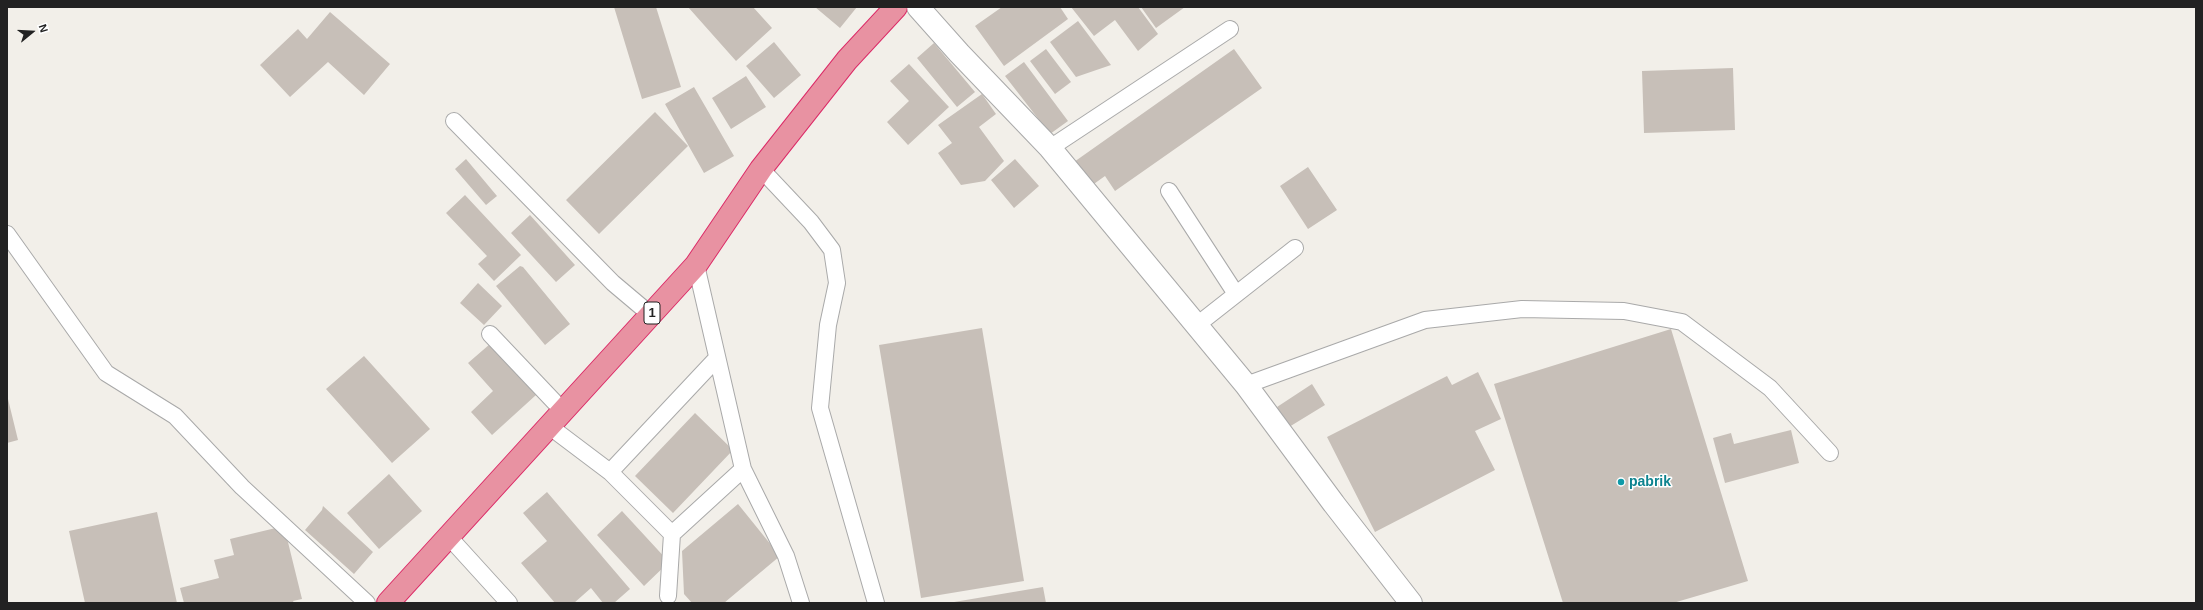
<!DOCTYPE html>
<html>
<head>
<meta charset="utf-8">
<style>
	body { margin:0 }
	#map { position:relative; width:2203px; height:610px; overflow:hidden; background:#f2efe9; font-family:Helvetica,sans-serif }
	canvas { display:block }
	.frame { position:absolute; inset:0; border:8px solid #222; pointer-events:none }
	.north { position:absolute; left:12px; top:12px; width:40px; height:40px; -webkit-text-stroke:3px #fff; paint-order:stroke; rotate:72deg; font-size:11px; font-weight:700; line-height:16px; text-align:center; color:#222 }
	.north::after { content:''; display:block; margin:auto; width:14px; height:18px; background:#222; clip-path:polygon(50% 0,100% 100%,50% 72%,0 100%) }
</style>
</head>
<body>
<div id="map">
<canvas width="2203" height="610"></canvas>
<div class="frame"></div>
<div class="north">N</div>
</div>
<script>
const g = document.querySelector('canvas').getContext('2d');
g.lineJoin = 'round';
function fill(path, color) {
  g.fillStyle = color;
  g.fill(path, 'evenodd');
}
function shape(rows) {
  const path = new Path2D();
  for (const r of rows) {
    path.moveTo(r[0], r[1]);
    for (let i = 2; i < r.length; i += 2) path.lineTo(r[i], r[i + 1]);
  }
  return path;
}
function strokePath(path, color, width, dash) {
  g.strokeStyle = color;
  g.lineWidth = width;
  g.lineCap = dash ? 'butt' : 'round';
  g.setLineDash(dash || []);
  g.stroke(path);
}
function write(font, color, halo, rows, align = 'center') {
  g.font = font + ' Helvetica,sans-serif';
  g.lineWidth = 3;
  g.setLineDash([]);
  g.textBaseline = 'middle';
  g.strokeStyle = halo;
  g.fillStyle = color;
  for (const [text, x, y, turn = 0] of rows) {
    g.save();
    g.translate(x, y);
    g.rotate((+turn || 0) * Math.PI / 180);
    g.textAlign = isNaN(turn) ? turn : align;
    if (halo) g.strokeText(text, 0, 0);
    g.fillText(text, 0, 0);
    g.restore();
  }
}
fill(shape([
	[614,7,656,7,681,87,642,99],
	[688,7,753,7,772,28,736,61],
	[815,7,857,7,840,28],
	[1002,7,1060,7,1068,19,1004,66,975,26],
	[1071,7,1138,7,1158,34,1138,51,1115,20,1094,36],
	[1141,7,1185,7,1156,28],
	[330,12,390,64,364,95,328,62,290,97,260,65,298,29,307,39],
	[1078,21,1111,65,1076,77,1050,42],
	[774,42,801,75,774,98,746,66],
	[934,43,975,92,957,107,917,58],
	[1046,49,1071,82,1055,94,1030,61],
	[1234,49,1262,88,1115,191,1105,176,1091,186,1074,162],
	[1024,62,1068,121,1050,134,1005,76],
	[909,64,949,107,908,145,887,122,909,101,890,81],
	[1733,68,1735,130,1644,133,1642,71],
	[746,76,766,107,731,129,712,98],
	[694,87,734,156,704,173,665,104],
	[982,94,996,114,979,127,1004,161,985,181,961,185,938,153,952,143,938,125],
	[655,112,688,146,599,234,566,200],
	[466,159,497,196,486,205,455,169],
	[1015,159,1039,186,1014,208,991,180],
	[1308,167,1337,210,1308,229,1280,186],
	[465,195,521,255,494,281,478,264,487,256,446,213],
	[530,215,575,265,556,282,511,233],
	[520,266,523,267,570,324,545,345,496,286],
	[478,283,502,306,484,325,460,303],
	[982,328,1024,581,921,598,879,345],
	[1671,329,1748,581,1673,603,1563,603,1494,384],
	[490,344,536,395,492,435,471,412,493,391,468,363],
	[364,356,430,429,392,463,326,389],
	[1478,372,1501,419,1475,431,1495,470,1375,532,1327,437,1447,376,1452,385],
	[1312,384,1325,405,1289,427,1277,407],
	[8,399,18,440,7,443,7,400],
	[695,413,733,450,673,513,635,476],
	[1791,430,1799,463,1725,483,1713,438,1731,433,1734,444],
	[389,474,422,511,379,549,347,513],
	[547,492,630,589,614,603,603,603,591,588,574,603,555,603,521,563,547,541,523,513],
	[738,504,780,556,724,603,692,603,684,594,682,551],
	[323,506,373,552,354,574,305,530,322,510],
	[622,511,669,562,644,586,597,535],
	[157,512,177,603,85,603,69,531],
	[284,526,302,599,293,601,294,603,184,603,180,588,219,578,214,560,234,555,230,539],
	[1043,587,1046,603,954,603,954,602]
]), '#c7bfb8');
const lane = shape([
	[454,121,613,283,651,315],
	[1050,148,1230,29],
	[761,169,811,222,832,250,837,283,828,325,820,408,876,603],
	[1169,191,1236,294],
	[7,234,106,373,175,416,242,487,367,603],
	[1197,325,1295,248],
	[490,334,563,411],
	[1246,385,1425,320,1522,309,1624,311,1682,322,1770,388,1830,453],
	[549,426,610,472,672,534,743,469,696,265],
	[743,469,786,556,801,603],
	[610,472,717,358],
	[449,537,509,603],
	[668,596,672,534]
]);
const street = shape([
	[918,7,959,53,1050,148,1246,385,1334,504,1411,603]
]);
const highway = shape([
	[388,603,696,265,761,169,847,60,896,7]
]);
strokePath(lane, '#a9a9a9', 18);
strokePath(street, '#a9a9a9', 24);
strokePath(highway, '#dc2a67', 24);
strokePath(lane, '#fff', 16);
strokePath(street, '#fff', 22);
strokePath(highway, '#e892a2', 22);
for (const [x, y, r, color] of [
	[1621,482,4,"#0f9aa8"]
]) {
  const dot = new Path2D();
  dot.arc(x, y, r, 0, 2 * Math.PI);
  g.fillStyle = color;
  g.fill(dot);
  strokePath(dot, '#fff', 1.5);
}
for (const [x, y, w] of [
	[652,313,16]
]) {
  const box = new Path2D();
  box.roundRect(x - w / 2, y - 11, w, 22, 3);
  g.fillStyle = '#fff';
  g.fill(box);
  strokePath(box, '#222', 1);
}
write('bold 13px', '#222', null, [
	["1",652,313]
]);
write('bold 14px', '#0d838f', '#fff', [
	["pabrik",1629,482]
], 'left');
</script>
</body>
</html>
